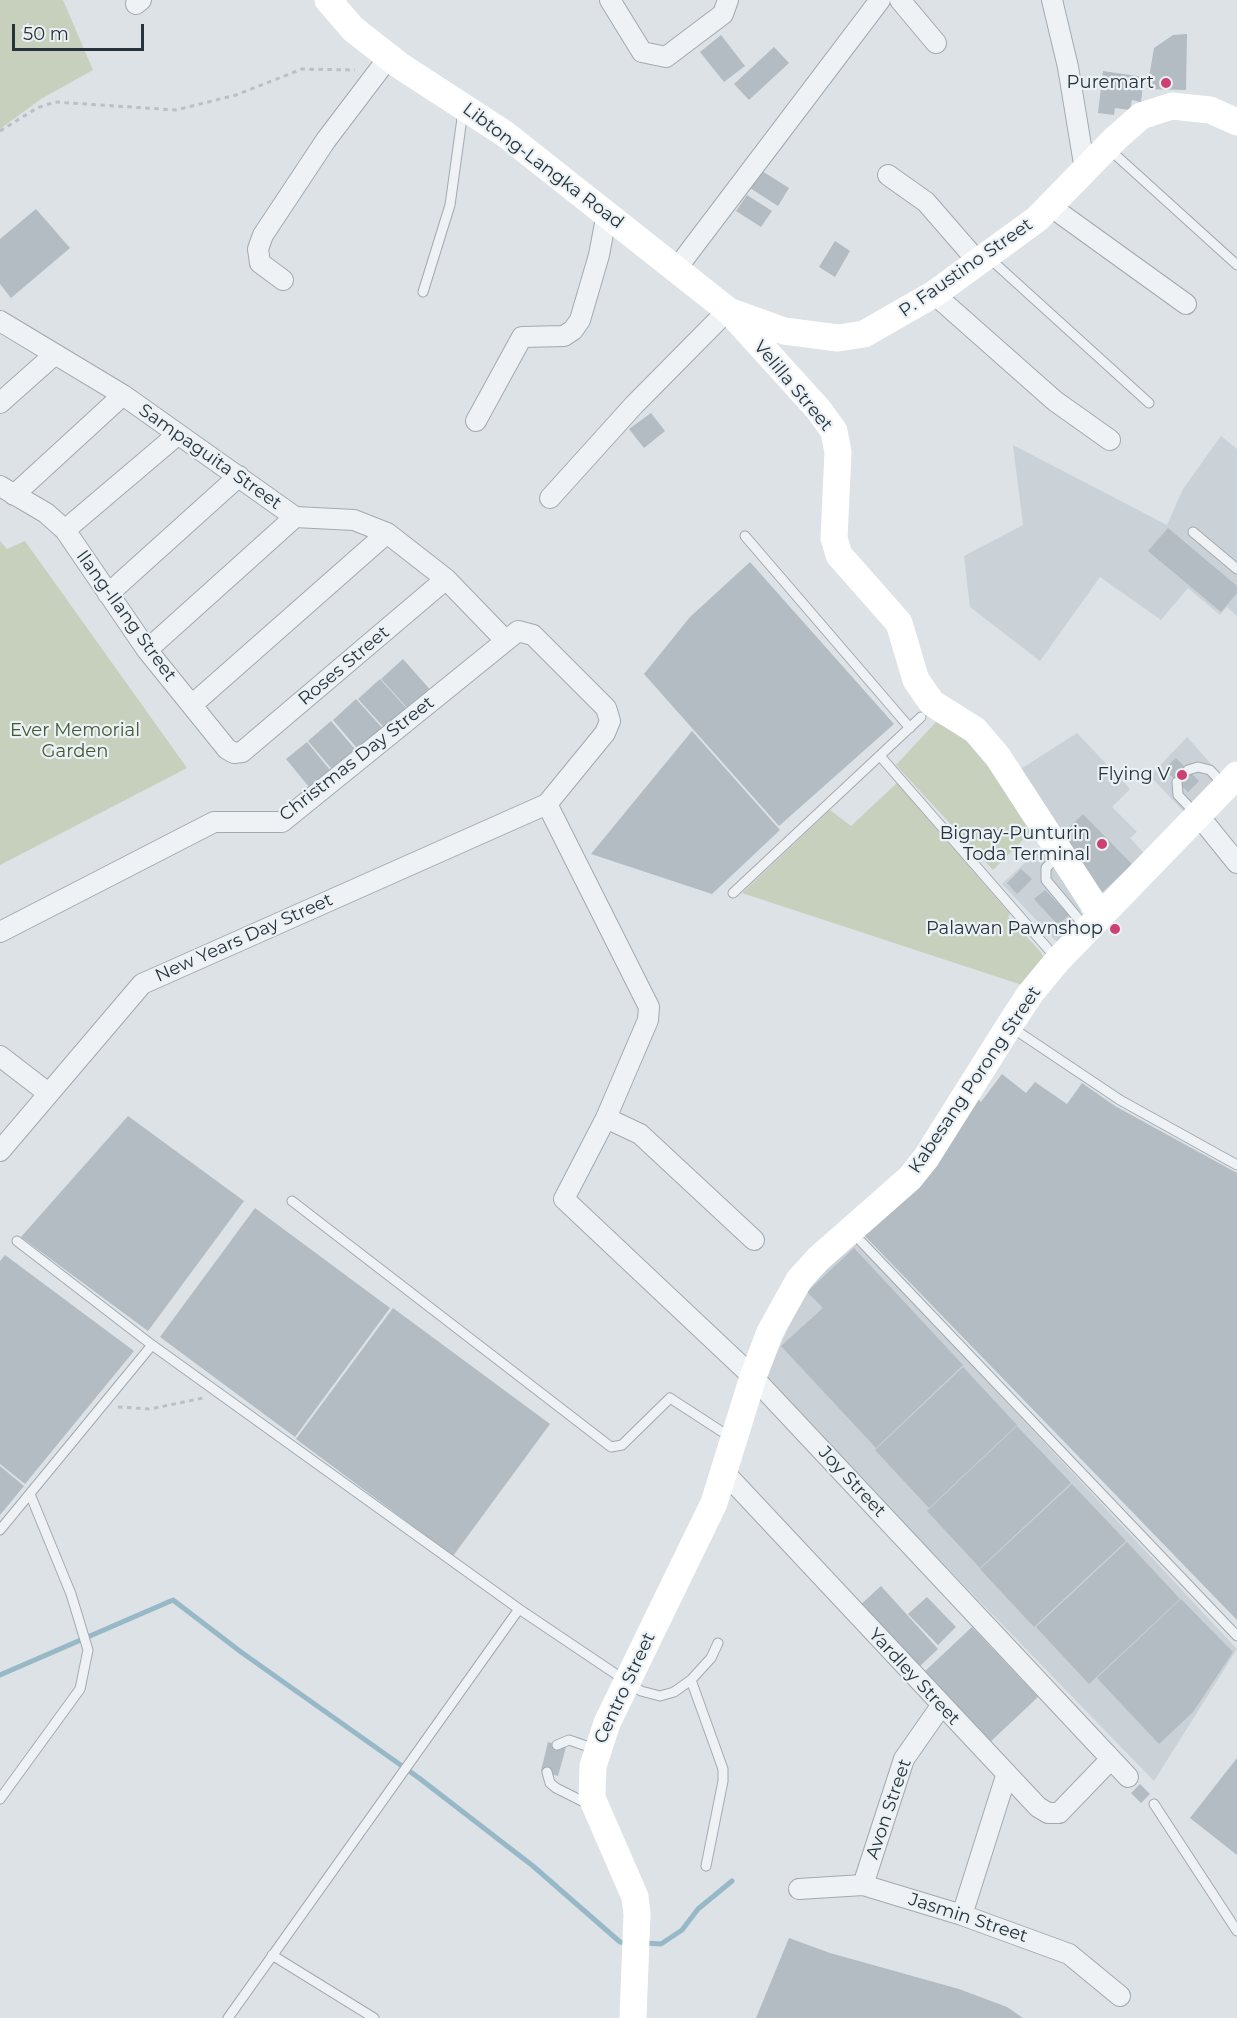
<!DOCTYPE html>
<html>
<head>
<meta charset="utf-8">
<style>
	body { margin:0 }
	#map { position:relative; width:1237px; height:2018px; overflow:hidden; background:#dce2e6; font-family:Montserrat,sans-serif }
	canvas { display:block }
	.scale { position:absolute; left:12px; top:24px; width:132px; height:27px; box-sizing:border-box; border:3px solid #26333c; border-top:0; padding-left:8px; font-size:18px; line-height:21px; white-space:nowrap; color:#26333c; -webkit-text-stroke:4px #ebf1f4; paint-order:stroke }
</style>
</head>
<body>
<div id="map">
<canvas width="1237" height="2018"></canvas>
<div class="scale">50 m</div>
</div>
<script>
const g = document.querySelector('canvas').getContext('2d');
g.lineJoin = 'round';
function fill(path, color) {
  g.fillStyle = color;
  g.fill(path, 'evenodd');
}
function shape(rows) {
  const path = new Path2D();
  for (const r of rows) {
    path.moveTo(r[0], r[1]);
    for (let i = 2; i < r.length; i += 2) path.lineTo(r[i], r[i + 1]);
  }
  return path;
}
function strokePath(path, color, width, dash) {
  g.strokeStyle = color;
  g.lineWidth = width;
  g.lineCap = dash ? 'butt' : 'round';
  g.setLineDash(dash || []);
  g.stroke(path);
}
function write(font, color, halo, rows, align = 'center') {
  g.font = font + ' Montserrat,sans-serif';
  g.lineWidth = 4.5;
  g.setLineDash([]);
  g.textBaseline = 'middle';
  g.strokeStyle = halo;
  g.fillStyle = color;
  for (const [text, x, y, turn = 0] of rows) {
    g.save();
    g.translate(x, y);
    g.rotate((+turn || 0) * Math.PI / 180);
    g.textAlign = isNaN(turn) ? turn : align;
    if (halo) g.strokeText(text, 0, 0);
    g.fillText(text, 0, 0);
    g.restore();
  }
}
fill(shape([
	[1221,436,1237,449,1237,616,1227,607,1220,615,1188,588,1161,620,1100,577,1040,661,970,607,964,556,1023,525,1013,445,1167,525,1183,489],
	[1077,733,1130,789,1112,807,1137,832,1130,838,1144,853,1132,864,1083,814,1060,836,1016,772],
	[1187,737,1221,775,1185,813,1150,776],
	[1042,847,1076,898,1081,911,1059,944,1002,884],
	[856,1241,1237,1649,1154,1781,765,1380,798,1305,827,1266]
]), '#cad2d8');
fill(shape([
	[0,0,63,0,93,70,41,99,0,129],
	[0,541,7,549,25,541,187,768,0,865],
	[936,722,967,739,1036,827,993,870,896,765],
	[897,783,1010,914,1008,917,1039,950,1046,960,1022,985,742,893,830,810,851,826]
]), '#c6d0bd');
strokePath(shape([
	[0,1675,173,1600,241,1652,419,1778,533,1866,620,1942,629,1943],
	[645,1943,661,1944,682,1930,698,1909,732,1881]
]), '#97b8c6', 5);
fill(shape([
	[1187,34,1186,90,1147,89,1154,48,1173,35],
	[721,35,745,66,724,82,700,52],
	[774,47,789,63,749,100,734,84],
	[1103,71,1144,77,1141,102,1132,100,1130,110,1115,108,1114,115,1098,113],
	[762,171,789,188,778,206,750,188],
	[747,195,772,211,761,227,736,211],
	[36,209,70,248,11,298,0,284,0,239],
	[835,241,850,251,835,277,819,267],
	[651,413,665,431,644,448,629,429],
	[1168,528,1237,586,1237,593,1221,612,1148,551],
	[750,562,894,724,779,826,644,674,690,617],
	[403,659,433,693,411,712,381,679],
	[380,679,410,712,388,732,358,699],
	[356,699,386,732,362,754,333,720],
	[331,721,359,754,336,774,308,741],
	[692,731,780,830,712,894,591,854],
	[307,742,335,776,314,793,286,759],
	[1176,758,1199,781,1188,792,1164,769],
	[1083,814,1132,864,1103,892,1096,892,1060,836],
	[1021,869,1032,879,1017,894,1007,883],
	[1045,890,1069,915,1058,925,1034,899],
	[1002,1074,1026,1093,1035,1082,1067,1104,1082,1083,1115,1106,1237,1173,1237,1620,859,1230,972,1092,981,1102],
	[128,1116,244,1201,148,1331,21,1237],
	[255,1208,390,1308,295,1437,160,1337],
	[854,1248,963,1365,876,1448,781,1346,823,1308,807,1292],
	[5,1255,134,1351,25,1484,0,1464,0,1261],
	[393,1308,550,1424,453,1556,296,1439],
	[963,1367,1017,1425,929,1508,875,1450],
	[1017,1426,1071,1483,980,1568,927,1511],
	[0,1466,24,1486,0,1515],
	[1072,1484,1126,1541,1034,1627,980,1569],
	[1127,1542,1180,1599,1089,1684,1036,1627],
	[881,1586,938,1649,916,1670,858,1607],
	[927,1597,956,1627,938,1645,908,1614],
	[1181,1599,1233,1652,1193,1712,1159,1744,1097,1678],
	[972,1627,1038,1697,988,1744,923,1673],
	[548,1742,566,1747,558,1776,541,1771],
	[1237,1758,1237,1855,1190,1818],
	[1140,1784,1150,1794,1141,1803,1131,1793],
	[789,1938,830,1953,959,1989,1007,2007,1023,2018,756,2018]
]), '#b3bcc3');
const service = shape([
	[1109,149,1237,265],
	[988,257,1149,403],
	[423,292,450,205,463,111],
	[1193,532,1237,569],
	[745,536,910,728],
	[880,756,1056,958],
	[1188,770,1198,767,1210,770,1224,785],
	[1177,782,1178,795,1196,814],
	[1059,855,1046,868,1046,880,1087,929],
	[733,893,921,717],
	[1011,1027,1120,1100,1237,1165],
	[292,1201,611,1447,622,1445,670,1398,730,1437],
	[852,1232,1237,1636],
	[17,1241,152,1345,519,1609,641,1691,660,1696,674,1692,691,1680,711,1658,718,1643],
	[0,1530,152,1345],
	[691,1680,723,1769,723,1781,706,1866],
	[557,1745,569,1740,595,1749],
	[547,1772,550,1783,556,1788,588,1804],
	[0,1799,80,1689,88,1650,71,1594,30,1494],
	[1154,1804,1237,1931],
	[272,1955,374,2018],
	[228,2018,519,1609]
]);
const minor = shape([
	[610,0,642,52,666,57,723,14,728,0],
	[900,0,936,43],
	[1052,0,1068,67,1085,170],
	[136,4,141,0],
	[888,175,926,202,979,263],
	[1050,206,1186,304],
	[677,268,880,0],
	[283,280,260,263,258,249,263,235,326,140,389,57],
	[934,294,1055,401,1110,440],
	[0,321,123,395,295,517,354,520,387,533,446,579,505,640],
	[0,403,54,355],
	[476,421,522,337,564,336,573,330,580,320,599,255,607,213],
	[0,486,46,513,65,530,147,650,227,749,234,753,242,752,446,579],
	[14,495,123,395],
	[550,498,634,405,728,310],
	[65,530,177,435],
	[108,594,239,476],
	[147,650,295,517],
	[193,704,387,533],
	[547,804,649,1007,648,1020,606,1118,564,1199,753,1377,1128,1777],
	[1199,816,1237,863],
	[0,932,214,822,282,822,518,631,533,635,606,708,610,721,605,733,547,804,142,984,0,1151],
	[0,1056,48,1093],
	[606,1118,640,1134,754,1240],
	[725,1473,1038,1807,1048,1813,1059,1813,1111,1759],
	[863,1885,904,1759,941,1706],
	[799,1889,863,1885,962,1915,1069,1954,1120,1996],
	[962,1915,1006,1776]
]);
strokePath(service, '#a2aab0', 11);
strokePath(minor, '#a2aab0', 22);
strokePath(shape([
	[0,131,37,108,55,102,176,110,236,95,302,69,355,70],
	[118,1407,150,1409,203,1398]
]), '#bbc0c5', 3, [4.5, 4.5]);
strokePath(service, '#eff2f5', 9);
strokePath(minor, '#eff2f5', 20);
strokePath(shape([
	[328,0,353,29,399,65,505,134,730,312,818,409,834,431,838,452,834,538,839,555,899,623,916,680,932,703,975,730,998,757,1100,914],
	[734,313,784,331,838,338,864,334,934,294,1037,219,1115,139,1141,116,1172,106,1210,110,1237,122],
	[633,2018,637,1914,635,1897,592,1798,593,1766,607,1723,714,1503,753,1377,770,1332,799,1280,818,1259,910,1178,926,1158,1009,1026,1030,994,1058,960,1237,775]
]), '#fff', 27);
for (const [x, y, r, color] of [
	[1166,83,6,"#cc4072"],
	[1182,775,6,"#cc4072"],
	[1102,844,6,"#cc4072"],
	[1115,929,6,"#cc4072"]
]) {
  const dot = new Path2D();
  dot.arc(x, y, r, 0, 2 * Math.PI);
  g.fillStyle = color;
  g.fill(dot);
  strokePath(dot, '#ebf1f4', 2);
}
write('18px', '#26333c', '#ebf1f4', [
	["Puremart",1154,83],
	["Flying V",1170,775],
	["Bignay-Punturin",1090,834],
	["Toda Terminal",1090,855],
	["Palawan Pawnshop",1103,929]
], 'right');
write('18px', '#26333c', '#ebf1f4', [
	["Libtong-Langka Road",543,166,37],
	["P. Faustino Street",966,268,-35],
	["Velilla Street",793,386,50],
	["Sampaguita Street",210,457,35],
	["Ilang-Ilang Street",126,616,54],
	["Roses Street",344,666,-40],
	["Christmas Day Street",357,759,-38],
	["New Years Day Street",244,938,-24],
	["Kabesang Porong Street",975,1080,-56],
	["Joy Street",852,1482,47],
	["Yardley Street",914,1677,47],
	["Centro Street",625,1688,-65],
	["Avon Street",889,1809,-71],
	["Jasmin Street",968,1918,18]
]);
write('18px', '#425834', '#ebf1f4', [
	["Ever Memorial",75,731],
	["Garden",75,752]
]);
</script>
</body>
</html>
